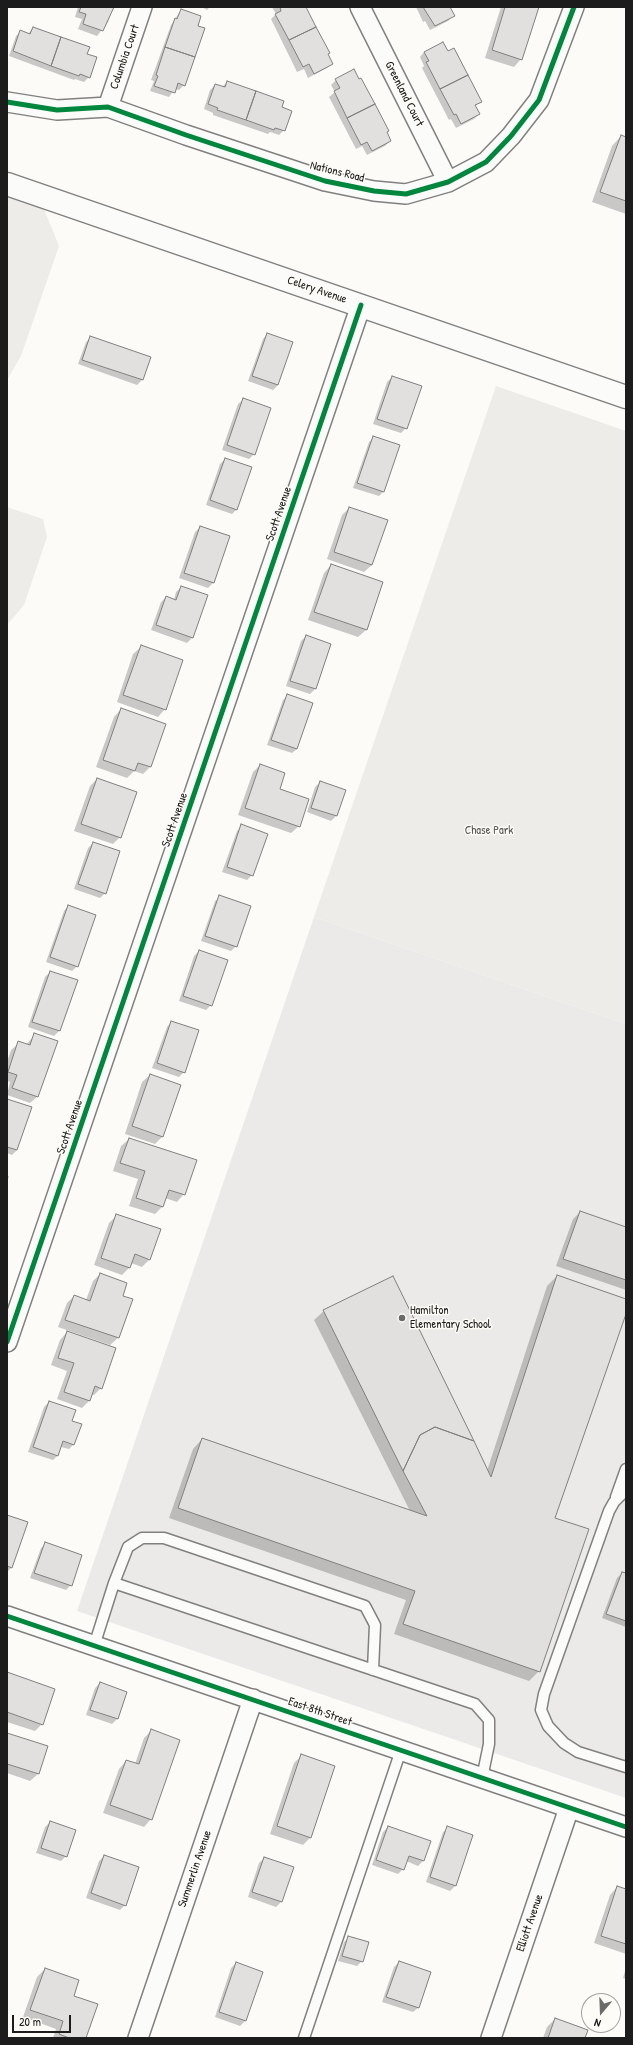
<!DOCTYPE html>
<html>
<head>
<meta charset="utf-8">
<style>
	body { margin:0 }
	#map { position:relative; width:633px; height:2045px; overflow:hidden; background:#fcfbf8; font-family:"Patrick Hand",sans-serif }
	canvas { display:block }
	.frame { position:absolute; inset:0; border:8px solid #1c1c1c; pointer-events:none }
	.north { position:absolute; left:581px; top:1993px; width:40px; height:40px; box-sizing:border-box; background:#fdfcf7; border:1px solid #a3a29f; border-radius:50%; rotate:199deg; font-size:11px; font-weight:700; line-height:16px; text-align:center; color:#1c1c1c }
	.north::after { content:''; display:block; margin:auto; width:14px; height:18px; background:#6a6a69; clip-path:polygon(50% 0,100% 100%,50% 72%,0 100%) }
	.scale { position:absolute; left:12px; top:2015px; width:59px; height:18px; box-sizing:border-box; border:2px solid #1c1c1c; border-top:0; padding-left:5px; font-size:12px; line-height:14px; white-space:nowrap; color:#1c1c1c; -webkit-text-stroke:3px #fdfcf7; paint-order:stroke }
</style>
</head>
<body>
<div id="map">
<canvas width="633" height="2045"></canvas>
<div class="frame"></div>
<div class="north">N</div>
<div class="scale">20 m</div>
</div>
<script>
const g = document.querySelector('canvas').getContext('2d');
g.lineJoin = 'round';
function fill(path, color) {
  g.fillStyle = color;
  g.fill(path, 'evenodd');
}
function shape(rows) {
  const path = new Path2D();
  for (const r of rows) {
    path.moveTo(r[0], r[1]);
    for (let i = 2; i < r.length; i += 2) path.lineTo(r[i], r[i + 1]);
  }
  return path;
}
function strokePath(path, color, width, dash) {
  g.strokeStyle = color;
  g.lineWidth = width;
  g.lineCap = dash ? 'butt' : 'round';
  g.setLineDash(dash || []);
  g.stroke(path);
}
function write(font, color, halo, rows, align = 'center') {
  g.font = font + ' "Patrick Hand",sans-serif';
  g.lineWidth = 3;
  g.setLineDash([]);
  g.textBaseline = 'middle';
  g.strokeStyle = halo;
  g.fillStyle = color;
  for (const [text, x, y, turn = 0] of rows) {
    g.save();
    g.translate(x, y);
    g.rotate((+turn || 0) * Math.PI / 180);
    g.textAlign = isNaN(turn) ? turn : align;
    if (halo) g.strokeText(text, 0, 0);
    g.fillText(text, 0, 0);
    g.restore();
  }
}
fill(shape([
	[314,917,626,1024,626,1798,77,1611]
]), '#ebeae8');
fill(shape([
	[7,196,44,209,59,246,21,356,7,380],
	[496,386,626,431,626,1024,314,917],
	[7,507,43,519,47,537,24,605,7,625]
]), '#edece8');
fill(shape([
	[78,7,113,7,108,22,97,36,78,29,82,19,75,17],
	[202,7,210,7,207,10],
	[272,7,305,7,332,63,327,68,308,78,304,69,297,72,271,19,276,14],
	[416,7,451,7,450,9,453,16,448,21,430,30,425,21,423,22],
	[501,7,538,7,521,59,514,67,485,58],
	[181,10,184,85,179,90,175,89,169,97,150,91,154,81,151,80,171,25],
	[33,28,86,54,89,77,84,82,75,79,74,80,9,56,16,36,21,31,28,34],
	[424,52,480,101,475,107,479,114,474,119,456,128,451,119,449,120,422,68,424,66,420,57],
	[336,80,390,141,385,146,367,155,362,146,356,149,329,97,335,92,331,85],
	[227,82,280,108,284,130,279,135,270,132,268,134,213,115,213,113,204,109,210,90,215,85,222,87],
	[621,136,626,138,626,214,592,202,612,146],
	[267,334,278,385,273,390,248,381,263,339],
	[91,337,149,358,142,380,137,385,78,364,86,342],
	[392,377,406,428,401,433,373,424,387,382],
	[243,400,254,454,249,459,222,450,238,404],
	[374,437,384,491,379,496,353,488,369,442],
	[225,459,237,509,232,514,206,505,220,464],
	[349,508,372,565,364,572,327,559,342,515],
	[200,527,213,583,208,588,179,578,195,532],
	[331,565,382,583,366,630,358,637,308,620,324,573],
	[181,587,192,638,187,643,151,630,161,602,166,597,174,600,176,592],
	[306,636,330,645,315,689,310,694,286,686,301,641],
	[141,647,165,709,158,717,117,702,133,654],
	[288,695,297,749,292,753,267,745,283,700],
	[121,709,165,724,150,767,143,774,134,771,127,778,96,767,114,717],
	[260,765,279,789,299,826,291,833,238,815,253,772],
	[97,779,120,837,113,844,74,831,90,786],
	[320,782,345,790,336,816,331,821,307,812,315,787],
	[242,826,252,875,247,880,222,872,237,831],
	[93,843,105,893,100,898,74,889,88,848],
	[220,897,236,946,231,951,201,941,215,901],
	[68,906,77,966,72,971,46,962,64,911],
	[199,951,211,1005,206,1010,179,1001,194,956],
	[50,972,77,981,59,1031,54,1036,28,1027,45,977],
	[171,1022,184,1072,179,1077,152,1068,167,1027],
	[35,1034,38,1096,30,1103,7,1095,10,1082,7,1081,7,1062,11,1050,19,1043,26,1045],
	[150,1075,162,1137,155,1144,125,1134,142,1082],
	[7,1100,17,1150,12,1155,7,1153],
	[129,1139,184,1194,177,1202,165,1198,162,1207,155,1214,129,1206,138,1179,113,1171,121,1146],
	[7,1176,9,1176,7,1183],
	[580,1212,626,1228,626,1290,556,1266,573,1219],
	[117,1215,150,1259,142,1267,131,1263,130,1267,122,1275,94,1265,109,1223],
	[100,1274,122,1296,131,1300,118,1338,110,1345,58,1327,67,1303,74,1296,86,1300,93,1281],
	[557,1276,626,1300,626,1311,554,1518,539,1671,529,1681,394,1634,406,1600,169,1518,193,1449,202,1439,410,1511,314,1320,324,1311,487,1471,547,1286],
	[67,1332,101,1388,94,1395,92,1395,90,1400,82,1408,57,1399,67,1371,51,1365,60,1340],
	[49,1402,71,1421,74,1444,69,1449,61,1447,58,1455,53,1460,28,1452,44,1407],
	[7,1516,12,1567,7,1572],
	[46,1543,71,1585,66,1590,30,1578,41,1548],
	[622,1573,626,1574,626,1627,602,1618,617,1578],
	[7,1673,42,1724,35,1731,7,1722],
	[100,1683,126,1692,117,1719,112,1724,86,1715,95,1688],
	[151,1731,151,1819,144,1827,103,1813,119,1769,126,1761,135,1764,144,1738],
	[7,1734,38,1774,30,1781,7,1773],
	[301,1756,311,1837,303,1845,270,1834,294,1763],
	[50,1822,66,1856,61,1861,36,1853,45,1827],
	[388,1827,430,1841,423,1861,418,1866,406,1861,403,1869,398,1874,372,1865,383,1832],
	[448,1828,472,1836,455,1886,450,1891,426,1882,443,1832],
	[104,1856,125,1905,120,1910,86,1898,99,1861],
	[264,1858,293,1868,281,1902,276,1907,248,1897,259,1863],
	[617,1887,626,1890,626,1954,594,1943,610,1895],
	[349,1937,362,1961,357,1966,338,1961,344,1942],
	[399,1962,418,2008,413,2012,382,2002,394,1967],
	[236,1963,245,2021,240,2026,215,2017,231,1968],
	[626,1968,626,1979,623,1978],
	[45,1969,72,1996,85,2038,53,2038,56,2029,23,2017,37,1977],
	[555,2019,584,2038,543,2038,547,2027]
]), '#0003');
const building = shape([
	[81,7,114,7,103,31,83,24,86,14,79,12,81,7],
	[280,7,306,7,316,27,289,40,275,14,281,11,280,7],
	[423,7,450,7,455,16,435,26,423,7],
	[505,7,539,7,522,60,492,50,505,7],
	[181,9,201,16,198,26,205,28,195,57,165,47,175,18,177,19,181,9],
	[33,27,61,37,51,66,13,51,20,30,30,34,33,27],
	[316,27,330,53,328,54,333,64,314,74,309,64,303,67,289,40,316,27],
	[61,37,90,47,87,54,97,57,90,78,80,74,79,76,51,66,61,37],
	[443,42,448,51,454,48,468,75,440,89,426,62,429,61,424,52,443,42],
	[165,47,195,57,185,86,178,83,175,93,154,86,158,76,156,75,165,47],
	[354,69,359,79,361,78,375,104,347,118,334,91,340,88,335,79,354,69],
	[468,75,482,102,475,105,480,114,461,124,456,114,454,115,440,89,468,75],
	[227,81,256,91,246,120,217,110,218,108,208,104,215,84,225,87,227,81],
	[256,91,284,101,282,107,292,111,285,131,275,128,274,130,246,120,256,91],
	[375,104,389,131,387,132,391,141,372,151,367,142,361,145,347,118,375,104],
	[621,135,626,137,626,201,600,192,621,135],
	[267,333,293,342,278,385,252,376,267,333],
	[90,336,151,357,143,380,82,360,90,336],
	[392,376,422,386,407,429,377,419,392,376],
	[243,398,271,408,255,455,227,445,243,398],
	[373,436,400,445,384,492,357,483,373,436],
	[225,458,252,467,237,510,210,500,225,458],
	[349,507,388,520,372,565,334,552,349,507],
	[200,526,230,536,214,583,184,573,200,526],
	[331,564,383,582,367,630,314,612,331,564],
	[181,586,208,595,193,638,156,625,166,596,176,600,181,586],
	[306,635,331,644,316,689,290,681,306,635],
	[141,645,183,660,166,710,123,695,141,645],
	[287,694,313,703,297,749,271,740,287,694],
	[121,708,166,724,151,767,138,763,135,771,103,760,121,708],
	[260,764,285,773,280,789,309,799,300,827,245,808,260,764],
	[97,778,137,792,121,838,81,824,97,778],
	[320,781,346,790,337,816,311,808,320,781],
	[241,824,268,834,253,876,227,867,241,824],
	[93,842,120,851,106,894,78,884,93,842],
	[219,895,251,906,237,947,205,936,219,895],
	[68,905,96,915,78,967,50,957,68,905],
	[199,950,228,960,212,1006,183,996,199,950],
	[50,971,78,980,60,1031,32,1022,50,971],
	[171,1021,199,1030,185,1073,157,1063,171,1021],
	[34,1033,58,1041,38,1097,12,1088,17,1075,8,1072,18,1041,30,1045,34,1033],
	[150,1074,181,1085,163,1137,132,1126,150,1074],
	[7,1099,32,1107,17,1150,7,1147,7,1099],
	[129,1138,197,1160,185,1195,169,1190,163,1207,136,1198,145,1171,120,1163,129,1138],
	[580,1211,626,1227,626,1280,563,1259,580,1211],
	[116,1214,161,1229,150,1260,135,1254,130,1268,101,1258,116,1214],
	[100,1273,127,1283,123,1296,133,1299,119,1338,65,1320,74,1295,90,1301,100,1273],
	[557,1275,626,1299,626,1314,555,1518,589,1529,540,1672,403,1624,415,1591,178,1508,202,1438,427,1516,403,1471,420,1435,435,1427,474,1441,491,1477,557,1275],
	[393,1276,474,1441,435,1427,420,1435,403,1471,323,1310,393,1276],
	[67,1331,116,1348,102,1389,95,1386,90,1401,64,1392,74,1363,58,1358,67,1331],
	[49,1401,76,1410,72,1421,82,1424,74,1445,63,1441,58,1456,33,1447,49,1401],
	[7,1515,28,1522,12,1568,7,1566,7,1515],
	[45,1542,82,1555,72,1586,34,1573,45,1542],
	[622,1572,626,1573,626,1621,606,1614,622,1572],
	[7,1672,55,1689,43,1725,7,1712,7,1672],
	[100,1682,127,1692,118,1719,90,1710,100,1682],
	[151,1729,180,1740,152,1820,110,1805,126,1760,139,1764,151,1729],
	[7,1733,48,1746,39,1774,7,1764,7,1733],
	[301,1754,335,1766,311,1838,277,1826,301,1754],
	[50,1821,76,1830,67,1857,41,1848,50,1821],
	[388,1826,431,1841,424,1861,409,1856,404,1870,376,1860,388,1826],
	[447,1826,473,1835,456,1886,430,1877,447,1826],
	[104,1855,139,1867,126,1906,91,1893,104,1855],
	[264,1857,294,1867,282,1902,252,1892,264,1857],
	[617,1886,626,1889,626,1944,601,1936,617,1886],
	[348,1936,369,1942,363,1962,342,1956,348,1936],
	[399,1961,431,1972,419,2008,386,1997,399,1961],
	[236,1962,263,1972,246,2021,219,2012,236,1962],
	[45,1968,79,1980,74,1996,98,2004,86,2038,69,2038,59,2034,63,2021,30,2010,45,1968],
	[555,2018,588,2030,585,2038,548,2038,555,2018]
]);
fill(building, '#e1e0de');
strokePath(building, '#81807f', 1);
const service = shape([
	[626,1490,614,1502,609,1511,544,1694,541,1710,548,1726,564,1743,578,1752,626,1767],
	[616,1497,626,1469],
	[114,1583,128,1547,142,1538,164,1538,365,1606,375,1625,373,1670],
	[94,1646,114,1583,475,1704,489,1720,489,1744,482,1778],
	[304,2038,401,1750]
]);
const minor = shape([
	[360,7,448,182],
	[7,102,57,110,108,107,186,135,325,181,374,191,406,194,448,182,486,162,511,136,539,100,574,7],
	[108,107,142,7],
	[7,1342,361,305],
	[7,1616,626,1827],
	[138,2038,253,1699],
	[491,2038,569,1808]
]);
const secondary = shape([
	[7,184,626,397]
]);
strokePath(service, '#81807f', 13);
strokePath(minor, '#81807f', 22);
strokePath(secondary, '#81807f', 25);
strokePath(service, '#fbfbf9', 10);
strokePath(minor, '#fbfbf9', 19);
strokePath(secondary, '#fbfbf9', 22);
strokePath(shape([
	[7,102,57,110,108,107,186,135,325,181,374,191,406,194,448,182,486,162,511,136,539,100,574,7],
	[7,1342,361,305],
	[7,1616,626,1827]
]), '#00873e', 5);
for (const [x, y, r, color] of [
	[402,1318,4,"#6a6a69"]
]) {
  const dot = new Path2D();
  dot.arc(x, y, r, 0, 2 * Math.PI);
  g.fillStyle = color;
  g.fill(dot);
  strokePath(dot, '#fdfcf7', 1.5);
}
write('12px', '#1c1c1c', '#fdfcf7', [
	["Columbia Court",125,57,-71],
	["Greenland Court",404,94,63],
	["Nations Road",337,172,14],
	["Celery Avenue",317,290,19],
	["Scott Avenue",279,514,-71],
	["Scott Avenue",175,820,-71],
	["Scott Avenue",70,1127,-71],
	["East 8th Street",320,1712,19],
	["Summerlin Avenue",195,1869,-71],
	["Elliott Avenue",530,1923,-71]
]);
write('12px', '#575655', '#fdfcf7', [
	["Chase Park",489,831]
]);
write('12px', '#1c1c1c', '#fdfcf7', [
	["Hamilton",410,1311],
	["Elementary School",410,1325]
], 'left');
</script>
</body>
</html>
